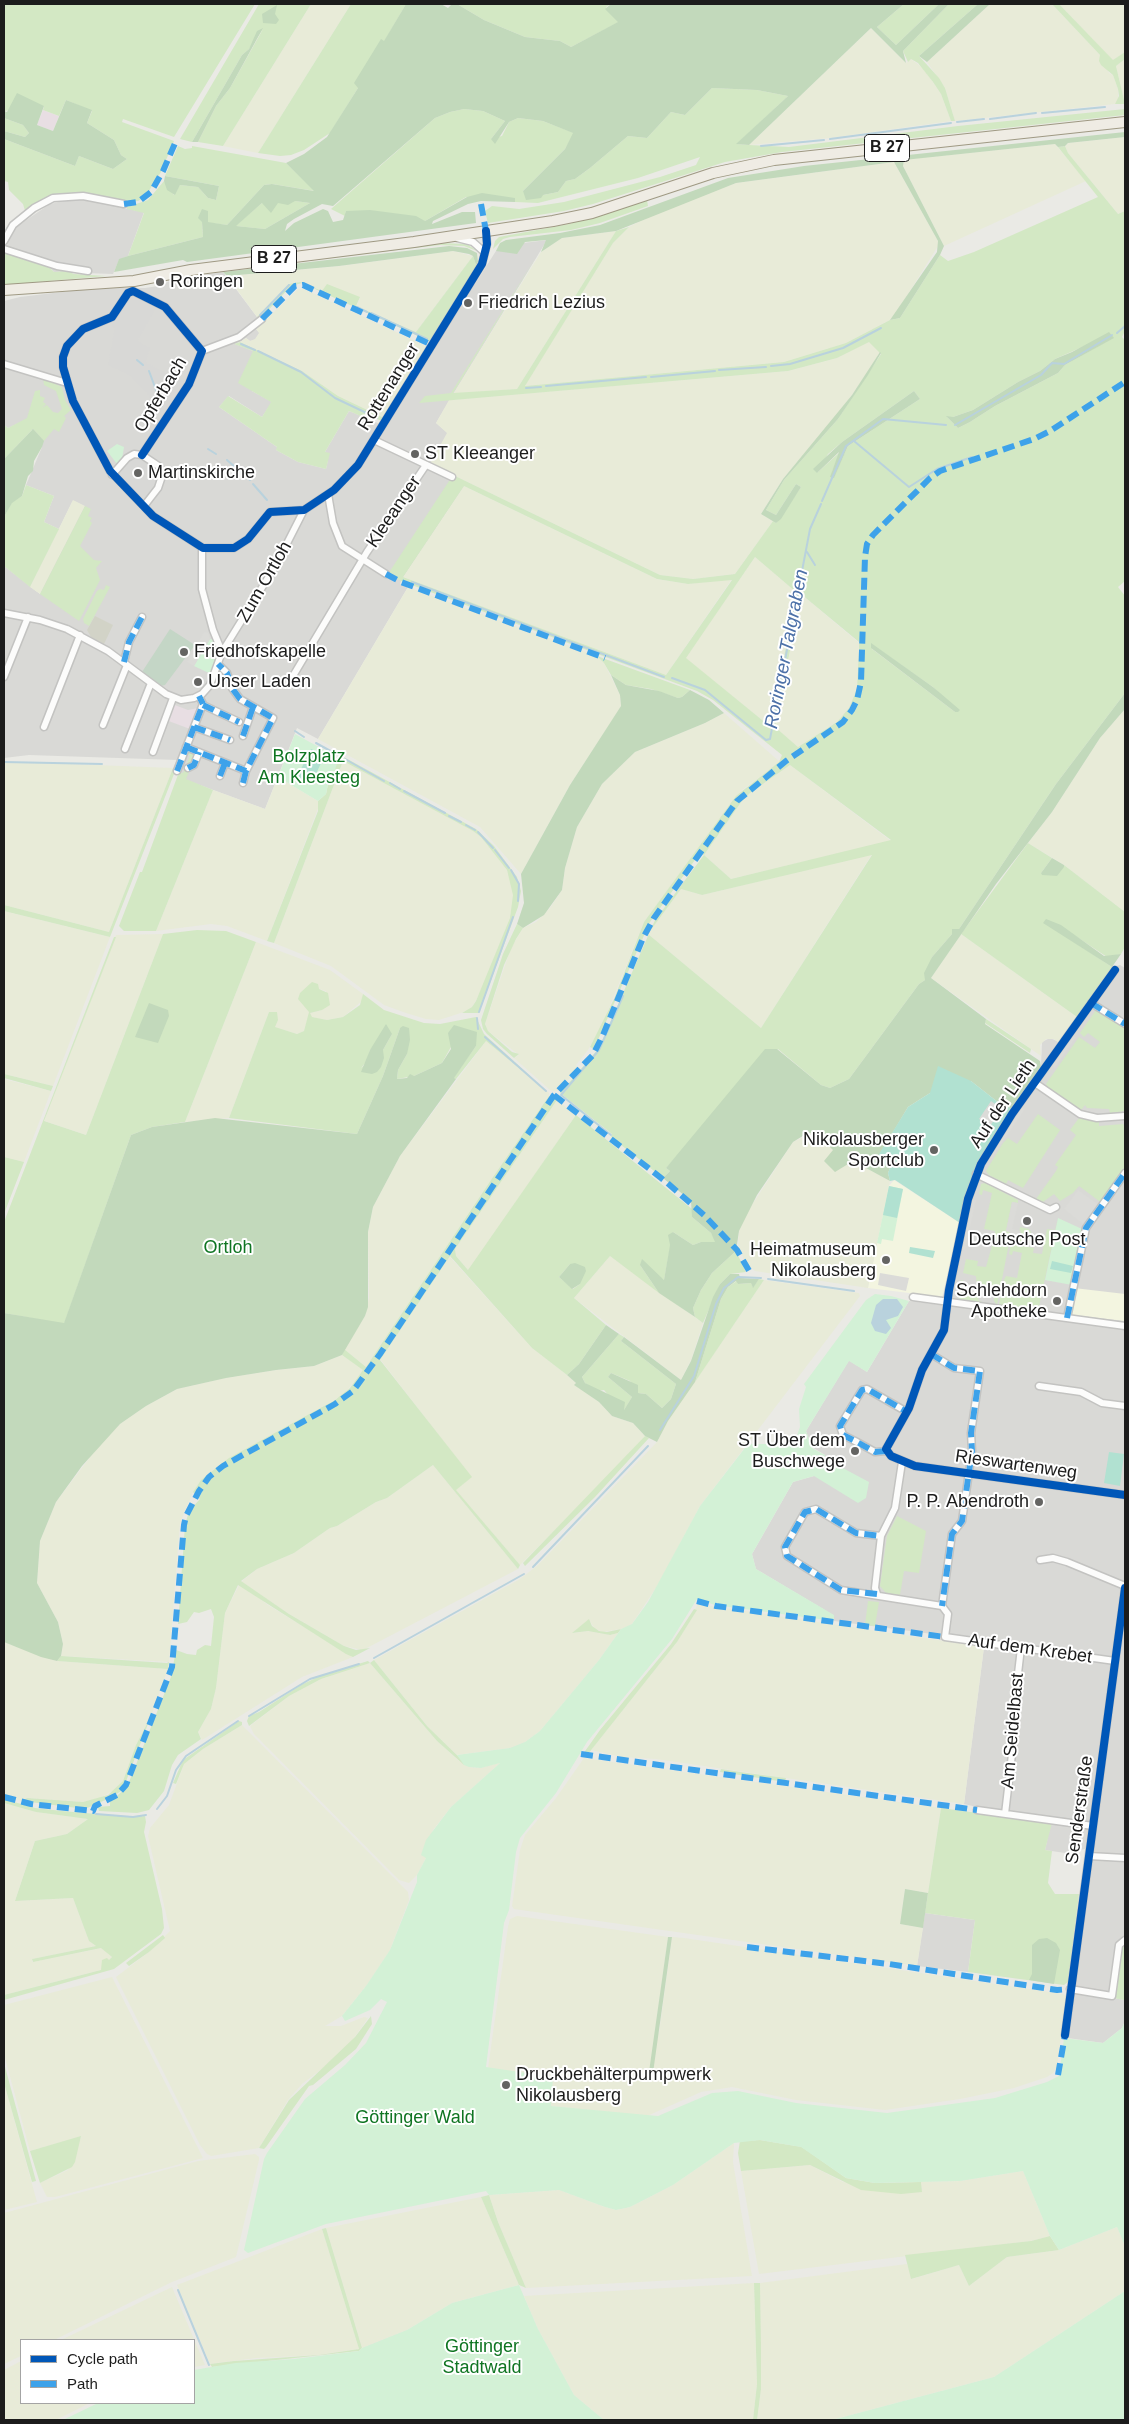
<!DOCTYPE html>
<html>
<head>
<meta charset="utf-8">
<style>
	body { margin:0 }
	#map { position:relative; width:1129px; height:2424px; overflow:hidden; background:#eaeae5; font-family:Helvetica,sans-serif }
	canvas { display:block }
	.frame { position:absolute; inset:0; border:5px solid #1c1c1c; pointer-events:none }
	.legend { position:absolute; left:20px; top:2339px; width:175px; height:65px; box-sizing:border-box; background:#fff; border:1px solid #a4a4a4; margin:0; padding:6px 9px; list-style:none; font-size:15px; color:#1c1c1c }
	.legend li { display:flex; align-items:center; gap:10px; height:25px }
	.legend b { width:25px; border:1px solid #a4a4a4 }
</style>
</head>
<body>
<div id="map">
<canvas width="1129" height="2424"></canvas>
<div class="frame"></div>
<ul class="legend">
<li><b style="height:6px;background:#0057b8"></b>Cycle path</li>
<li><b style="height:6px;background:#3da2ea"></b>Path</li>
</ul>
</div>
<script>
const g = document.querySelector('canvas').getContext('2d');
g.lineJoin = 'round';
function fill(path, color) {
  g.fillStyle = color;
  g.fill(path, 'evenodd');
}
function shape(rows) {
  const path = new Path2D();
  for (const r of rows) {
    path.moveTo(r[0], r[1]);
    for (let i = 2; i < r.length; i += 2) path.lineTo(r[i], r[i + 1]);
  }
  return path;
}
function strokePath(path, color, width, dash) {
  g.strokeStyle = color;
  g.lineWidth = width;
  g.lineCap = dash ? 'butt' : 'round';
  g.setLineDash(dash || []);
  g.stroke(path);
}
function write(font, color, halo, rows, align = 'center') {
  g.font = font + ' Helvetica,sans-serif';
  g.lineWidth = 4;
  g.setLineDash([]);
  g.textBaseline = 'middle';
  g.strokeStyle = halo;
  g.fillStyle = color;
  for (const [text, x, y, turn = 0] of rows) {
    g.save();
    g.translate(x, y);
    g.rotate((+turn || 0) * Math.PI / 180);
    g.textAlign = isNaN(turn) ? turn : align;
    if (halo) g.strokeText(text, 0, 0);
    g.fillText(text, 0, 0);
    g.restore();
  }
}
fill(shape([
	[68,200,83,200,144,212,128,256,119,260,113,274,54,272,49,267,4,249,10,234,16,227,50,204],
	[547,240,436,423,448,433,430,464,464,486,401,581,400,584,408,587,318,739,297,728,265,809,178,777,178,760,29,755,4,758,4,566,40,594,73,500,59,529,44,522,54,496,26,485,42,447,26,420,8,428,4,425,4,301,20,297,95,288,145,288,159,286,172,280,223,272,257,317,261,318,256,329,260,333,255,340,250,341,246,338,235,344,253,351,252,391,272,402,262,417,229,396,219,407,274,445,278,448,276,450,298,462,326,469,328,460,325,452,349,411,380,424,426,347,432,340,467,282,475,284,496,251,508,245],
	[1120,965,1125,968,1125,1942,1113,1998,1125,2000,1125,2021,1122,2028,1103,2043,1061,2037,1085,1849,1065,1853,1045,1850,1051,1823,976,1813,977,1807,964,1804,984,1647,939,1640,940,1635,834,1621,833,1615,756,1569,752,1554,793,1482,814,1476,825,1455,812,1447,806,1431,849,1360,867,1372,909,1301,941,1305,970,1184,980,1159,990,1140,1041,1067,1042,1042,1050,1038,1059,1042,1112,967],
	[925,1913,975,1920,968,1972,917,1966]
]), '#d9d9d6');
fill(shape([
	[43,110,59,116,53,131,37,125],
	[172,704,188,710,198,708,190,729,166,720]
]), '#e8dee3');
fill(shape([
	[894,1180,960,1223,942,1297,868,1288,888,1187],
	[1074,1288,1125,1294,1125,1321,1072,1315,1070,1311]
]), '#f3f5e0');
fill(shape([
	[134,295,158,304,137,341,150,348,145,362,186,383,164,419,147,393,131,376,108,365,115,328,112,327,113,323,129,296],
	[137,457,158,468,159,473,150,494,142,497,119,475,129,459]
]), '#d8d8d6');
fill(shape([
	[95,616,113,625,104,644,91,637,87,630]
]), '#d2d3c7');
fill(shape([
	[311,4,351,4,258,153,223,146],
	[990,4,1052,4,1100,55,1109,73,1113,75,1118,89,1118,101,1115,104,955,121,945,88,927,62],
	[1059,4,1125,4,1125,52,1113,61],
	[871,28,906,63,911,59,924,69,941,94,951,121,830,138,749,145],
	[1125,59,1125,101,1124,101,1116,66],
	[1125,137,1125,211,1118,214,1068,153,1065,146,1068,143],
	[1055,144,1086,181,944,246,903,166,904,160,919,158],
	[894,162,938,241,938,246,895,315,890,320,846,343,784,362,524,386,613,243,629,227,658,212,736,183],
	[616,231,517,389,453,394,541,252,562,238],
	[453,251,473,256,416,332,356,306,360,298,322,291,300,282,289,284,257,317,227,276,340,266],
	[298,289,304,289,424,345,426,347,384,418,338,396,302,371,240,342,246,338,250,341,255,339,259,333,256,329],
	[869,341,880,352,867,374,836,417,783,479,761,514,773,521,735,574,693,579,660,575,430,464,447,433,436,423,449,400,788,371,837,358],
	[464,486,657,579,688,584,732,579,666,675,403,577],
	[73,500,85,506,40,594,30,587],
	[755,557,796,592,774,712,772,722,767,724,685,658],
	[408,587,597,656,604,663,620,695,621,706,619,710,570,785,521,874,480,827,318,739],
	[801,594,859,643,857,689,849,708,837,722,798,747,775,728],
	[1125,709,1125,912,1064,865,1028,843,1052,812,1100,738],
	[724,713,780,762,742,790,644,922,602,1025,588,1050,576,1065,579,1069,557,1091,550,1090,514,1058,519,1055,488,1031,485,1024,511,948,523,928,536,922,550,908,562,890,565,868,577,827,602,784,635,752,705,723],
	[343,761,473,831,481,837,507,870,514,895,510,918,480,994,472,1007,467,1011,439,1020,426,1019,406,1013,384,1005,331,966,274,943],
	[18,762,173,768,109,932,4,905,4,763],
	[790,765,891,841,731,879,704,855,742,801,750,793],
	[278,777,318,801,319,806,267,941,227,926,211,924,156,931,213,790,265,809],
	[872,854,761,1028,648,934,681,889,702,895],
	[4,911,110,937,53,1086,4,1074],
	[163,934,86,1135,44,1121,116,935],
	[961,934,1077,1017,1059,1043,1054,1039,1046,1039,1040,1045,1041,1056,931,978],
	[256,942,330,970,363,994,362,1001,343,1017,327,1020,311,1017,310,1013,304,1031,297,1034,274,1027,269,1012,229,1118,185,1122],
	[319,989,326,991,322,1010,310,1013],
	[486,1041,549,1093,549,1096,493,1177,366,1367,344,1349,365,1316,369,1298,368,1232,373,1207,400,1156],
	[4,1079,51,1091,24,1162,4,1157],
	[557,1100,576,1115,469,1271,456,1256,455,1249],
	[814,1132,833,1150,890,1181,868,1288,755,1271,745,1262,738,1245,739,1231,748,1211,793,1142],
	[449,1256,532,1348,567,1375,576,1383,575,1385,599,1402,612,1416,633,1423,645,1436,611,1474,520,1565,455,1490,471,1477,380,1359],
	[610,1256,703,1323,691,1360,681,1380,574,1298],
	[764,1280,859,1293,860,1296,700,1506,659,1583,632,1624,626,1628,603,1632,595,1629,589,1620,573,1633,588,1631,610,1635,618,1633,599,1660,540,1731,525,1742,510,1748,457,1755,427,1726,374,1660,520,1579,538,1565,657,1442,668,1421],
	[342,1355,364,1370,344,1394,201,1480,193,1492,180,1523,169,1662,61,1656,63,1644,58,1622,37,1583,40,1541,56,1502,103,1440,120,1424,146,1406,177,1389,225,1378,276,1370,314,1366],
	[433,1465,518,1569,363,1650,344,1646,289,1614,241,1582,257,1569,294,1553,330,1528,337,1526,376,1502,387,1498],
	[240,1583,268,1605,353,1657,302,1677,202,1740,198,1732,211,1709,216,1688,225,1613],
	[698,1604,984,1647,964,1804,656,1759,622,1757,591,1750,677,1642],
	[4,1642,57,1661,168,1669,151,1716,136,1745,123,1781,116,1789,100,1798,83,1802,27,1798,22,1801,4,1796],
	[370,1663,437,1741,459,1761,469,1767,481,1768,501,1762,451,1807,433,1830,426,1858,417,1875,409,1883,399,1880,254,1734,250,1726,289,1696,321,1679],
	[242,1725,408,1892,409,1900,390,1950,366,1986,342,2016,325,2026,341,2026,364,2017,368,2018,354,2038,340,2055,302,2084,288,2100,259,2148,211,2156,207,2154,200,2145,116,1977,149,1952,170,1931,148,1836,150,1828,169,1805,184,1764,203,1749],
	[584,1758,941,1808,928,1893,905,1889,900,1924,923,1928,917,1966,514,1909,512,1906,520,1850,525,1835,556,1798],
	[4,1803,37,1812,88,1819,67,1834,35,1841,15,1901,73,1898,89,1941,96,1946,32,1959,32,1962,102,1948,112,1957,101,1970,4,1995],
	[517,1916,668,1937,655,2032,659,2033,672,1937,684,1938,1063,1994,1066,1996,1057,2067,1053,2073,1047,2077,1014,2088,960,2099,885,2110,796,2100,732,2087,701,2092,647,2116,551,2106,488,2068,508,1927,510,1919],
	[112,1977,203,2158,55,2197,47,2197,40,2183,68,2170,81,2137,30,2151,4,2054,4,2005],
	[4,2083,37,2202,4,2210],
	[734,2143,733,2162,752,2276,526,2288,498,2222,489,2195,559,2190,605,2207,616,2210,630,2207,673,2185],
	[255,2154,259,2157,259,2160,236,2257,172,2282,54,2340,21,2340,21,2356,4,2364,4,2213,198,2161],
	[810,2165,843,2182,922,2192,921,2182,960,2181,1023,2171,1050,2236,1031,2241,759,2274,741,2171],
	[481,2197,519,2285,452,2303,407,2330,362,2348,326,2228],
	[1117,2227,1125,2246,1125,2291,994,2377,832,2420,757,2420,761,2389,760,2283,907,2264,912,2279,959,2265,969,2286,1007,2257,1059,2250],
	[322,2229,359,2349,319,2355,256,2358,210,2364,177,2285],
	[754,2283,757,2384,753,2420,604,2420,574,2395,538,2329,524,2296],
	[172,2287,205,2365,194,2367,194,2340,61,2340],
	[21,2361,21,2403,90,2403,56,2420,4,2420,4,2370]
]), '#e8ebd8');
fill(shape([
	[4,4,255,4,174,137,123,119,122,122,174,141,161,172,145,197,138,201,123,203,65,195,26,214,23,204,9,190,8,182,4,181,4,139,75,166,79,156,113,169,127,159,121,155,114,140,87,123,92,111,66,100,59,116,43,110,44,106,4,111],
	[259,4,311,4,223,146,198,142,216,106,230,88,263,29,249,49,242,55,192,142,180,139],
	[351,4,406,4,384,42,381,40,358,88,330,133,304,150,291,155,280,156,258,153],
	[457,4,611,4,606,7,619,22,571,47,560,41,525,37,484,20],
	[904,4,939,4,896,45,877,27],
	[949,4,978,4,919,56,939,78,945,88,955,121,951,121,941,94,933,82,918,63,911,59,908,62,903,51],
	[1052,4,1059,4,1113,60,1125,52,1125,59,1116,66,1125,104,1115,104,1119,96,1118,89,1113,75,1101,65,1099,61,1100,55],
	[712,88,757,90,788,96,737,144,749,145,789,147,958,126,1125,109,1125,115,782,152,725,162,593,204,564,211,488,223,485,211,492,206,519,209,564,202,660,177,696,165,700,157,638,178,538,203,515,202,515,199,466,197,425,221,346,211,345,216,331,209,435,118,450,112,464,109,483,111,505,121,491,139,502,136,509,122,518,118,543,121,574,133,565,149,523,191,543,195,558,192,566,181,575,179,590,168,628,136,647,138,671,112,685,115],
	[4,118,23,125,29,133,25,137,4,131],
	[178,146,185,149,192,148,192,146,286,163,315,191,272,184,264,185,227,225,202,222,203,237,128,256,144,213,127,209,127,207,148,200,164,181,174,195,180,185,198,187,208,198,216,200,219,186,165,176],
	[1065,146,1068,153,1118,214,1125,211,1125,331,1122,337,1125,340,1125,581,1118,587,1125,596,1125,693,1056,784,959,929,952,929,952,934,932,957,925,980,919,984,849,1079,830,1088,821,1085,778,1049,666,1168,670,1171,663,1178,611,1137,612,1134,560,1093,599,1048,655,920,704,855,700,853,650,922,594,1049,590,1047,614,999,644,922,736,796,779,762,782,755,713,700,697,691,401,581,388,574,453,475,660,575,693,579,735,574,773,521,776,523,801,487,796,484,776,515,766,510,784,480,838,419,881,354,869,342,837,358,788,371,419,403,425,396,451,393,540,251,453,393,517,389,616,231,629,227,613,243,525,386,784,362,846,343,890,320,900,318,940,255,948,261,974,252,1098,197,1058,147],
	[1113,338,1065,365,1058,373,995,406,970,422,958,428,947,417,953,417,973,410,1018,382,1040,371,1055,359,1089,344],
	[914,391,920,399,848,446,834,477,832,472,840,452,817,473,828,454,842,442],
	[464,486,657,579,688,584,732,580,666,675,403,577],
	[755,557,796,592,774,712,772,722,767,724,686,658],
	[801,594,859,642,859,648,857,689,849,708,837,722,798,747,775,727],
	[871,644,933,687,958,712,955,712,872,649],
	[790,765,891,840,731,879,704,855,742,801,750,793],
	[872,855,761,1028,648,934,681,889,702,895],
	[647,200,648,206,600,223,571,230,510,237,503,239,493,249,495,241,499,237,569,224],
	[295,201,310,203,265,229,235,226,262,203],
	[439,243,467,244,477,251,464,246,440,245,223,271],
	[4,252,47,265,54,272,67,271,74,274,106,276,4,285],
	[473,256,476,265,475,270,431,342,302,283,291,286,261,318,257,317,289,284,300,282,322,291,327,284,360,297,356,306,416,332],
	[240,342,302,371,338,396,384,418,382,421,365,414,363,417,349,411,325,452,330,453,326,469,298,462,276,450,277,447,274,445,219,407,228,396,262,417,271,402,238,383,253,351,234,344],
	[43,378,62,387,65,400,71,410,64,416,66,418,59,432,54,429,44,441,33,429,4,459,4,425,8,428,27,418,35,391,40,390,40,396,45,398,43,402,46,404,42,408,47,405,53,412,58,413,62,409,56,391,44,385],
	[26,485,54,496,44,522,59,529,30,587,4,566,4,517,12,502,22,496],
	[85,506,91,509,88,516,92,518,90,521,92,523,80,546,94,560,102,561,96,568,100,580,79,621,40,594],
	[106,585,110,587,89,626,84,623,83,619,97,591,100,589,104,590],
	[597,656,690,690,682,697,678,698,651,689,626,685,611,675,604,663],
	[188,751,195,755,194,762,187,767,189,772,186,779,213,790,156,931,124,931,119,926,140,872,142,872,179,772,183,773,190,756,187,754],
	[340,755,476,829,494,846,517,877,521,891,518,907,479,1013,462,1013,472,1007,476,1001,510,918,513,895,507,870,481,837,473,831,343,761,274,943,267,941,318,811,318,801,326,794,329,779],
	[173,768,176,769,110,937,4,911,4,905,109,932],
	[1028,843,1052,858,1041,873,1064,867,1064,865,1125,912,1125,947,1121,954,1107,957,1077,937,1044,922,1112,967,1077,1017,961,934],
	[517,924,523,928,516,939,504,965,485,1024,488,1031,512,1052,519,1054,514,1058,487,1034,483,1029,481,1020,503,954],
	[197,930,226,931,256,942,185,1122,152,1127,131,1135,64,1324,4,1313,4,1222,114,937,116,937,44,1121,86,1135,163,934],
	[312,982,318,984,319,989,328,993,330,1005,322,1010,310,1013,312,1017,327,1020,343,1017,360,1005,363,994,384,1010,424,1023,440,1024,476,1017,484,1034,549,1093,486,1041,456,1079,453,1078,476,1046,452,1045,442,1063,414,1076,397,1079,398,1070,407,1054,400,1028,383,1076,357,1134,229,1118,269,1012,277,1012,278,1020,275,1027,297,1034,304,1031,309,1012,298,999,300,993],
	[392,1034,383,1050,361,1068,367,1061,370,1050],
	[1096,1010,1125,1027,1125,1111,1110,1113,1109,1109,1087,1108,1085,1105,1081,1110,1048,1088,1046,1084,1079,1037,1095,1048,1100,1042,1088,1033,1084,1037,1080,1033],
	[986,1019,1031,1049,1030,1053,985,1023],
	[4,1074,53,1086,51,1091,4,1078],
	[549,1096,557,1100,455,1249,456,1256,468,1270,576,1115,692,1209,692,1217,711,1233,716,1242,701,1242,693,1245,673,1232,664,1280,640,1265,659,1293,610,1256,574,1298,606,1325,579,1364,567,1375,532,1348,450,1256,380,1360,472,1477,456,1490,520,1565,518,1569,433,1465,387,1498,376,1502,337,1526,330,1528,294,1553,257,1569,241,1581,289,1614,344,1646,356,1650,370,1648,353,1657,346,1654,238,1585,225,1613,216,1688,211,1709,198,1732,201,1739,178,1755,172,1765,164,1791,149,1810,137,1813,99,1811,98,1807,110,1806,110,1802,127,1787,171,1677,176,1650,187,1654,196,1655,197,1650,205,1645,211,1646,214,1617,211,1609,199,1613,194,1612,187,1622,178,1624,185,1525,189,1511,200,1499,193,1492,201,1480,229,1458,335,1400,350,1388,363,1370,342,1355,344,1349,366,1367,493,1177],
	[570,1264,580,1284,573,1289,559,1277],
	[1038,1114,1060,1130,1023,1188,1008,1180,1006,1184,989,1175,986,1171,1003,1143,1008,1138,1017,1144],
	[1079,1118,1099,1122,1099,1126,1123,1124,1125,1127,1125,1170,1103,1204,1079,1186,1073,1193,1060,1201,1054,1194,1043,1202,1036,1199,1056,1171,1058,1167,1055,1165,1076,1135,1070,1130],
	[4,1157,24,1162,4,1214],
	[985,1183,1018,1200,1018,1203,1012,1202,1006,1231,1011,1233,997,1305,994,1301,995,1288,977,1286,976,1276,963,1273,966,1259,978,1261,977,1266,986,1267,993,1242,995,1231,984,1229,992,1193,983,1190,982,1195,979,1194,981,1184],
	[1058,1218,1038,1311,1001,1306,999,1304,1004,1280,1006,1276,1017,1278,1022,1253,1013,1251,1012,1255,1009,1254,1011,1244,1034,1248,1033,1253,1042,1254,1047,1229,1055,1230],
	[1020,1227,1029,1229,1031,1232,1029,1243,1026,1245,1018,1243],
	[736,1251,746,1272,730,1274,720,1284,703,1323,695,1317,693,1308,701,1290,712,1273],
	[759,1279,764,1280,695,1382,721,1299,728,1287,737,1281,738,1284,751,1283,753,1287],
	[961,1280,964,1281,961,1294,978,1297,979,1301,990,1304,961,1300,958,1297],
	[619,1334,624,1337,621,1341,676,1384,671,1399,662,1408,646,1394,638,1393,630,1381,611,1373,608,1377,632,1397,623,1412,604,1390,597,1391,585,1383,582,1377],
	[645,1436,649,1438,595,1497,525,1566,523,1563],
	[897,1516,926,1531,919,1573,904,1571,900,1595,886,1593,880,1586,887,1536],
	[868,1601,879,1602,875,1626,865,1625],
	[694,1609,697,1610,677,1642,588,1754,583,1754,600,1730,671,1644],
	[589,1619,592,1626,599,1631,607,1632,621,1629,618,1633,610,1635,588,1631,572,1633],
	[61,1656,167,1663,169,1662,168,1669,57,1661],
	[374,1660,427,1726,463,1761,464,1765,437,1741,370,1663,321,1679,289,1696,249,1726,247,1721,249,1716,259,1712,301,1685,322,1675,368,1661,370,1663],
	[151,1716,125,1784,121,1791,112,1797,85,1809,22,1801,27,1798,83,1802,108,1795,123,1781,136,1745],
	[239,1721,242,1722,242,1725,203,1749,184,1764,176,1784,173,1783,183,1760],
	[721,1769,747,1773,786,1778,785,1782,720,1772],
	[4,1799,35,1808,62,1811,132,1817,145,1816,146,1822,144,1832,162,1909,164,1928,161,1934,114,1969,4,2000,4,1995,101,1970,102,1960,107,1958,109,1960,112,1957,101,1948,33,1962,32,1959,96,1946,89,1941,73,1898,15,1901,35,1841,67,1834,88,1819,36,1812,4,1803],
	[941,1808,1052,1823,1045,1850,1052,1851,1048,1883,1055,1894,1079,1894,1068,1982,1064,1985,968,1972,975,1920,925,1913],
	[163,1935,165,1938,149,1952,129,1966,126,1963],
	[1125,1942,1125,2000,1113,1998,1120,1946],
	[371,2016,372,2024,356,2049,313,2085,309,2086,266,2147,264,2149,259,2148,289,2100,355,2037],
	[4,2063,36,2181,32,2182,4,2083],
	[81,2136,75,2162,72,2167,40,2183,30,2151],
	[760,2140,802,2147,846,2178,875,2183,921,2182,922,2192,901,2194,861,2190,810,2165,741,2171,738,2153,740,2141],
	[489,2195,498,2222,526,2288,519,2285,481,2197],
	[326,2228,362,2348,359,2351,212,2367,210,2364,234,2361,319,2355,359,2349,322,2229],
	[1050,2236,1059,2250,1007,2257,969,2286,959,2265,911,2279,905,2255,1031,2241],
	[754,2283,760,2283,761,2344,761,2389,757,2420,753,2420,757,2384]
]), '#d3e8c4');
fill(shape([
	[406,4,441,4,448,8,452,4,457,4,484,20,525,37,560,41,571,47,618,22,605,9,611,4,904,4,877,27,896,45,939,4,949,4,903,51,906,63,871,28,749,145,736,144,788,96,757,90,712,88,685,115,671,112,647,138,628,136,590,168,575,179,566,181,558,192,543,195,541,198,526,200,523,191,565,149,573,133,543,121,518,118,509,122,495,144,491,139,505,121,483,111,464,109,450,112,435,118,333,206,322,204,294,219,287,224,285,231,294,223,323,209,328,211,333,222,343,220,346,211,370,210,416,216,425,221,467,197,482,193,515,198,515,202,481,201,468,204,433,221,432,224,462,212,475,212,476,223,187,262,183,260,114,272,119,259,128,256,203,237,202,222,198,218,202,209,208,211,208,222,227,225,264,185,272,184,314,191,286,163,304,154,327,137,358,88,354,83,381,39,384,41],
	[295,201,310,203,265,229,236,226,262,203,271,213,278,203,288,205],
	[978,4,990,4,927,62,919,56],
	[277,5,275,14,279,20,276,24,263,23,262,14],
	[263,28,230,88,216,106,198,142,192,142,242,55,249,49,257,31],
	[17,93,44,106,37,125,53,131,66,100,92,110,87,123,114,140,121,155,127,159,113,169,79,156,75,166,4,139,4,131,25,137,29,133,23,125,4,118,4,111,7,112],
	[1125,132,1125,137,1068,143,1065,146,1058,147,1055,144,904,160,903,166,944,246,940,255,900,318,890,320,937,252,938,241,894,162,736,183,616,231,562,238,541,252,546,240,525,242,517,254,496,251,500,243,506,240,560,233,600,225,728,178,804,166],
	[165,176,219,186,216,200,208,198,198,187,180,185,175,195,167,190,164,181],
	[449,246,467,248,477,253,478,262,476,265,473,256,469,254,453,251,339,266,227,276,223,272],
	[1109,332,1114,338,1065,365,1058,373,995,406,970,422,958,428,946,416,953,417,973,410,1018,382,1040,371,1055,359,1072,352],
	[880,352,881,353,868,375,838,419,784,480,766,510,776,515,796,484,801,487,781,519,776,523,761,514,783,479,852,395],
	[914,391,920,399,848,446,834,478,830,477,839,452,817,473,813,469,842,442],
	[33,429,44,441,42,447,34,461,33,471,28,476,22,496,12,503,4,517,4,459],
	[871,643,933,687,960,710,958,712,955,712,871,648],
	[611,675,626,685,659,691,678,698,682,697,690,690,709,700,724,713,705,723,635,752,602,784,577,827,565,868,562,890,544,915,523,928,517,924,524,903,521,874,570,785,621,706,620,695],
	[1125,693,1125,709,1100,738,1052,812,996,884,931,978,986,1019,985,1024,1040,1061,1041,1067,1012,1109,999,1103,971,1081,930,1093,908,1107,877,1159,890,1168,888,1173,890,1181,853,1161,835,1172,824,1161,833,1150,814,1132,806,1134,793,1142,757,1195,739,1231,736,1251,712,1273,701,1290,693,1308,695,1317,659,1293,640,1265,642,1259,664,1280,670,1245,668,1235,673,1232,693,1245,701,1242,715,1242,711,1233,692,1217,691,1201,663,1178,670,1171,666,1168,765,1049,777,1049,821,1085,830,1088,849,1079,919,984,925,980,924,973,932,957,952,934,952,929,959,929,1056,784],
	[1052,858,1064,865,1064,867,1057,876,1042,875,1041,873],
	[1046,919,1061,925,1104,956,1121,954,1112,967,1043,923],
	[149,1003,168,1010,169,1016,158,1043,135,1037],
	[386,1024,392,1034,383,1050,384,1058,381,1067,377,1072,372,1074,361,1072,370,1050],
	[454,1025,477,1032,476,1046,454,1078,456,1079,400,1156,373,1207,368,1232,368,1307,365,1316,342,1355,314,1366,276,1370,226,1378,177,1389,146,1406,120,1424,82,1466,56,1502,40,1541,37,1583,58,1622,63,1644,61,1656,57,1661,41,1657,4,1642,4,1313,64,1323,131,1135,152,1127,215,1118,357,1134,383,1076,400,1028,403,1026,409,1028,410,1040,407,1054,398,1070,397,1079,407,1078,410,1074,414,1076,442,1063,451,1049,448,1033],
	[575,1263,585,1267,586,1271,580,1284,572,1289,559,1277,570,1264],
	[730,1274,739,1274,740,1278,759,1279,753,1288,751,1283,738,1284,736,1281,728,1287,721,1299,695,1382,668,1421,657,1442,645,1436,633,1423,612,1416,599,1402,574,1385,576,1383,567,1375,579,1364,606,1325,619,1334,582,1377,585,1383,625,1402,624,1410,632,1397,608,1377,611,1373,638,1385,638,1393,646,1394,662,1408,671,1399,676,1384,621,1341,624,1337,681,1380,691,1361,713,1297,720,1284],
	[905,1889,928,1893,923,1928,900,1924],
	[668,1937,672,1937,652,2080,648,2079],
	[1047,1938,1056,1943,1060,1950,1054,1984,1029,1980,1032,1974,1032,1945,1039,1939]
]), '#c2d9bb');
fill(shape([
	[170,629,195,645,165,685,160,686,142,672]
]), '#c4d6c6');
fill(shape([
	[117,444,124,447,122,459,117,464,107,451],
	[210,639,214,640,218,655,211,674,194,666],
	[295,734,339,758,332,778,329,779,326,794,318,801,278,777],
	[889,1186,903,1189,893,1241,882,1239,881,1244,877,1243],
	[1058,1218,1082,1229,1072,1285,1045,1280],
	[875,1294,891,1296,909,1301,867,1372,849,1361,806,1431,812,1448,825,1455,824,1458,869,1482,866,1498,858,1503,814,1476,793,1482,752,1554,756,1569,834,1615,834,1621,715,1605,697,1599,672,1639,587,1742,556,1793,520,1838,516,1852,509,1910,504,1923,486,2067,553,2077,551,2106,658,2116,712,2093,738,2091,796,2103,887,2113,995,2098,1047,2082,1059,2076,1064,2038,1103,2043,1122,2028,1125,2021,1125,2246,1117,2227,1059,2250,1050,2236,1023,2171,960,2181,875,2183,846,2178,801,2147,760,2140,734,2143,673,2185,630,2207,616,2210,605,2207,559,2190,489,2195,486,2191,326,2224,248,2253,244,2250,264,2159,267,2153,305,2099,345,2065,366,2043,387,2002,381,1999,370,2010,345,2021,342,2016,366,1986,390,1950,417,1882,417,1875,426,1858,421,1855,426,1840,451,1807,500,1763,481,1768,469,1767,464,1765,457,1755,510,1748,525,1742,540,1731,599,1660,621,1629,632,1624,648,1602,700,1506,748,1444,766,1444,781,1447,783,1445,793,1447,800,1427,799,1409,806,1387,804,1384,866,1300],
	[519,2285,538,2329,574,2395,604,2420,63,2420,98,2403,194,2403,194,2370,235,2363,294,2359,359,2351,362,2348,407,2330,452,2303],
	[1125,2291,1125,2420,832,2420,994,2377]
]), '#d3f1d6');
fill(shape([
	[311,749,325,755,311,784,297,777],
	[938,1066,971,1081,999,1103,1012,1109,980,1159,970,1184,960,1223,895,1180,890,1181,888,1173,890,1168,876,1159,908,1107,930,1093],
	[889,1186,903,1189,897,1218,883,1215],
	[910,1247,935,1251,933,1258,909,1253],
	[1052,1261,1073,1266,1071,1273,1050,1269],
	[1109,1452,1124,1454,1120,1486,1104,1483]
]), '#b1e1d1');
fill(shape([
	[204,632,208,633,210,639,194,666,187,662],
	[1072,1035,1076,1037,1055,1068,1051,1065],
	[991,1101,998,1106,995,1110,999,1113,990,1126,979,1119],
	[1021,1106,1025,1109,992,1158,988,1156],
	[1078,1190,1099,1205,1083,1224,1064,1209],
	[971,1199,976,1200,965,1250,961,1249],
	[1012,1202,1018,1203,1012,1229,1021,1231,1018,1243,1009,1241,1011,1233,1006,1231],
	[880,1273,909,1278,906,1291,878,1285]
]), '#dbdbd8');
fill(shape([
	[883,1299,897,1299,903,1307,898,1316,886,1320,891,1328,886,1334,875,1331,871,1323,876,1305]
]), '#b9d2dd');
strokePath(shape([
	[1042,113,1105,107],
	[990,119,1036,113],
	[957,122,984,119],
	[830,139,951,123],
	[761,146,824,140],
	[4,234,8,227],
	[357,307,367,312],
	[371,313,427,339],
	[260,315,289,285],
	[1117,333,1125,326],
	[241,344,255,350],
	[258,351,301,372,335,398,377,418],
	[137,360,143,365],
	[771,366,790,364,843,348,881,328],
	[719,370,766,367],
	[149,371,162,406],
	[651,377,715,371],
	[546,386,646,377],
	[526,388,541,387],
	[955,425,1041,375,1052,363,1064,364,1112,335],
	[854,441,909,487,937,469,972,457],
	[208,449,216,454],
	[227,460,250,480],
	[253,484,267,500],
	[822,501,846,446,883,419,946,425],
	[807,552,815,565],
	[412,582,664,677],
	[672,678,705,690,766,740,770,739,810,529,821,504],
	[295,731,304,737],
	[316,743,336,754],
	[345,759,384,781],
	[4,762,102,764],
	[390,783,400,789],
	[404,791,445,813],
	[449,816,461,822],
	[466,825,475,830],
	[478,832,493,848],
	[495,850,509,868],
	[511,870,519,884,518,901],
	[479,1012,513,917],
	[477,1018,478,1029],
	[485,1037,546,1091],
	[611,1135,561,1095,599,1050,623,996],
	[768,1279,854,1291],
	[660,1430,694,1376,716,1304,724,1288,738,1277,761,1278],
	[533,1567,648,1446],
	[374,1658,524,1574],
	[249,1716,310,1679,359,1664],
	[157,1809,167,1796,176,1770,186,1756,238,1721],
	[96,1814,133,1817,146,1815],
	[178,2290,209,2365]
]), '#b9d2dd', 2);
const street = shape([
	[457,238,473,242,483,251],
	[4,241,13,225,34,208,53,198,83,196,124,204],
	[4,249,57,266,88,271],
	[202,351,239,337,262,319],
	[4,364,67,383],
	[374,440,452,477],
	[142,455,189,384,202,351,165,307,133,291,128,293,112,317,83,329,67,346,63,357,63,367,73,401,110,471,153,516,203,548,234,548,248,539,270,512,304,510,334,490,358,465,482,264,487,244,486,231],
	[112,475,127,458,134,454,142,455,160,467,162,476,158,488,144,506],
	[328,494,333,523,342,546,386,574],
	[202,548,202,589,213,630,222,652],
	[4,613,40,620,67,629,108,651,166,694,181,700,194,698,202,694,210,685,222,652,276,565,304,510],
	[124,662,129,642,142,617],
	[4,677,28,617],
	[290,681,367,552,426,465],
	[203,705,239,722],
	[103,725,127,665],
	[44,727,80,635],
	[194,727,230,740],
	[243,736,253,707],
	[186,747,246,771,273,718,240,699,232,688,227,673,218,664],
	[125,749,151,683],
	[153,752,173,698],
	[188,768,194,765,199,752],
	[177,771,203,704,199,696],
	[220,776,225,763],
	[243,783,246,771],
	[1115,970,1012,1114,981,1164,968,1199,949,1290,944,1330,922,1370,909,1408,886,1449,891,1456,915,1466,1125,1495],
	[1091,1003,1125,1024],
	[1035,1083,1080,1114,1097,1118,1125,1116],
	[976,1174,1050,1210,1056,1207],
	[913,1297,1125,1326],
	[1067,1318,1086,1228,1125,1173],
	[931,1354,954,1368,980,1371,971,1433,972,1451,962,1521,952,1534,942,1606],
	[1039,1386,1081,1392,1102,1403,1125,1406],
	[886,1451,875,1452,857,1442,843,1435,840,1426,862,1390,867,1389,907,1412],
	[881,1536,856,1533,816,1509,805,1512,785,1547,787,1556,841,1590,942,1606,948,1614,945,1637,1115,1661],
	[1040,1560,1053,1558,1067,1562,1125,1586],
	[877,1594,875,1588,881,1536,895,1508,902,1462],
	[977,1810,1093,1826],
	[1005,1814,1014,1737,1011,1733,1021,1648],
	[1089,1856,1125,1858],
	[1070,1989,1112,1996,1119,1945,1125,1940],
	[1065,2035,1125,1588]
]);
const primary = shape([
	[4,290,134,281,191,270,414,242,553,221,592,213,713,173,774,160,1125,122]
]);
strokePath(street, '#c3c3c1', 9);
strokePath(primary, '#9f9983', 12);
strokePath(street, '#fcfcfb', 6);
strokePath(primary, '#efece4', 10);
strokePath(shape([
	[124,204,138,202,151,192,163,171,176,141],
	[481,204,486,231],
	[262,319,295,286,303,285,432,345],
	[386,574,401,582,605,658],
	[124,662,129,642,142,617],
	[203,705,239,722],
	[194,727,230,740],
	[243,736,253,707],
	[186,747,246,771,273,718,240,699,232,688,227,673,218,664],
	[188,768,194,765,199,752],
	[177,771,203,704,199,696],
	[220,776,225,763],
	[243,783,246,771],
	[1091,1003,1125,1024],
	[554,1095,665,1181,704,1215,737,1250,751,1274],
	[1067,1318,1086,1228,1125,1173],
	[931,1354,954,1368,980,1371,971,1433,972,1451,962,1521,952,1534,942,1606],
	[886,1451,875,1452,857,1442,843,1435,840,1426,862,1390,867,1389,907,1412],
	[877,1594,841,1590,787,1556,785,1547,805,1512,816,1509,856,1533,881,1536],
	[697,1601,716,1606,945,1637],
	[581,1754,977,1810],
	[4,1797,31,1804,93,1811,95,1806,117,1795,126,1785,172,1667,184,1525,186,1516,199,1491,209,1477,223,1466,335,1404,353,1391,380,1354,554,1095,593,1055,603,1035,643,938,654,918,737,801,786,761,843,722,852,710,857,700,861,682,865,557,867,544,873,535,930,478,940,471,1034,439,1050,431,1125,382],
	[747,1947,889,1964,1057,1990,1070,1989],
	[1058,2075,1065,2035]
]), '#3da2ea', 6, [12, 6]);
strokePath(shape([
	[142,455,189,384,202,351,165,307,133,291,128,293,112,317,83,329,67,346,63,357,63,367,73,401,110,471,153,516,203,548,234,548,248,539,270,512,304,510,334,490,358,465,482,264,487,244,486,231],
	[1115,970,1012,1114,981,1164,968,1199,949,1290,944,1330,922,1370,909,1408,886,1449,891,1456,915,1466,1125,1495],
	[1065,2035,1125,1588]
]), '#0057b8', 8);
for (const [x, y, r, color] of [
	[160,282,5,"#646462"],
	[468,303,5,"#646462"],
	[415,454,5,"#646462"],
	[138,473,5,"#646462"],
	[184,652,5,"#646462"],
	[198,682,5,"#646462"],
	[934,1150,5,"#646462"],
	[1027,1221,5,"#646462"],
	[886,1260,5,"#646462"],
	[1057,1301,5,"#646462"],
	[855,1451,5,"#646462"],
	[1039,1502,5,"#646462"],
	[506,2085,5,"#646462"]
]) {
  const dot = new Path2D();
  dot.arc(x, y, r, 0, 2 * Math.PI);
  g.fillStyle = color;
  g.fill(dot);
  strokePath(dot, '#fff', 2);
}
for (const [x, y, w] of [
	[887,148,45],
	[274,259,45]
]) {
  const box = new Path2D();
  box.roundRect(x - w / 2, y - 13.5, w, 27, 4);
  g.fillStyle = '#fff';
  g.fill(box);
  strokePath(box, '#1c1c1c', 1);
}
write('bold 16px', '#1c1c1c', null, [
	["B 27",887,148],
	["B 27",274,259]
]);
write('18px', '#1c1c1c', '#fff', [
	["Roringen",170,282],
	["Friedrich Lezius",478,303],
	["ST Kleeanger",425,454],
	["Martinskirche",148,473],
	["Friedhofskapelle",194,652],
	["Unser Laden",208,682],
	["Nikolausberger",924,1140,"right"],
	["Sportclub",924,1161,"right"],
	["Deutsche Post",1027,1240,"center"],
	["Heimatmuseum",876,1250,"right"],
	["Nikolausberg",876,1271,"right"],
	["Schlehdorn",1047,1291,"right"],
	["Apotheke",1047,1312,"right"],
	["ST Über dem",845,1441,"right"],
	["Buschwege",845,1462,"right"],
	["P. P. Abendroth",1029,1502,"right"],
	["Druckbehälterpumpwerk",516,2075],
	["Nikolausberg",516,2096]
], 'left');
write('18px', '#1c1c1c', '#fff', [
	["Rottenanger",389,387,-58],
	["Opferbach",161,395,-59],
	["Kleeanger",394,512,-56],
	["Zum Ortloh",265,582,-60],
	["Auf der Lieth",1003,1104,-56],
	["Rieswartenweg",1016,1465,8],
	["Auf dem Krebet",1030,1649,8],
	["Am Seidelbast",1013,1731,-85],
	["Senderstraße",1080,1810,-82]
]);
write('18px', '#0f7522', '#fff', [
	["Bolzplatz",309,757],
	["Am Kleesteg",309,778],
	["Ortloh",228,1248],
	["Göttinger Wald",415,2118],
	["Göttinger",482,2347],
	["Stadtwald",482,2368]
]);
write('italic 19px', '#4d71a8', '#fff', [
	["Roringer Talgraben",787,649,-79]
]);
</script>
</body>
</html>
